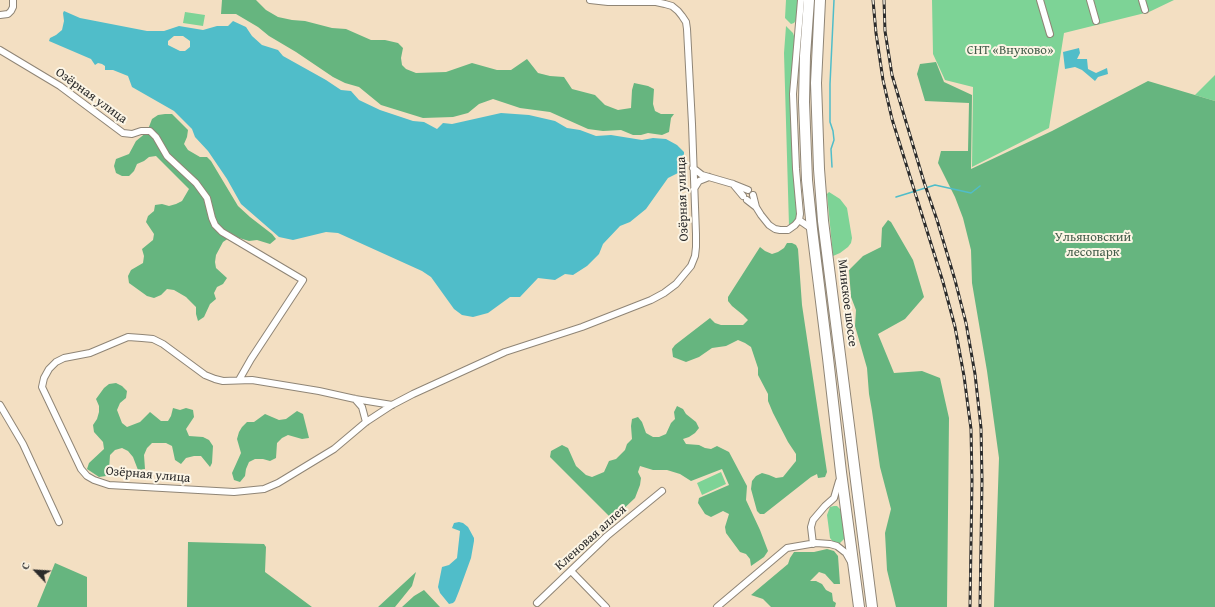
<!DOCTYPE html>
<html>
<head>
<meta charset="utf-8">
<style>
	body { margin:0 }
	#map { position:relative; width:1215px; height:607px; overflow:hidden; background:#f3dfc2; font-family:"Gentium Book Plus",serif }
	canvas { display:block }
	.north { position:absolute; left:16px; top:551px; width:40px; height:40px; -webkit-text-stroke:3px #fcf5e5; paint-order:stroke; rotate:295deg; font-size:11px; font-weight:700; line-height:16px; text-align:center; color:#2b2b2b }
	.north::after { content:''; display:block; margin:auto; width:14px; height:18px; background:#2b2b2b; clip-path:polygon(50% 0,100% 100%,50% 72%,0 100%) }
</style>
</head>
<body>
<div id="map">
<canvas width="1215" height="607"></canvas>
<div class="north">С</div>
</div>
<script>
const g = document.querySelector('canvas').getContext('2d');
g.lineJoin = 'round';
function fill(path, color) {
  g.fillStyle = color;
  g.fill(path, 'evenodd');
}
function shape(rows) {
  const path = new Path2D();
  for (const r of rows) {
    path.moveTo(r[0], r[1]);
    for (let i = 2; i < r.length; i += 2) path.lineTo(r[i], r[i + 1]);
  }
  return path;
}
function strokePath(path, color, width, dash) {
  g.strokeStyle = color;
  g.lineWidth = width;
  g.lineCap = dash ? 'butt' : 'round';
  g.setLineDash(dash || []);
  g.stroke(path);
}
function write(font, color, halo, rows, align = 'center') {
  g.font = font + ' "Gentium Book Plus",serif';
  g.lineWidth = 4;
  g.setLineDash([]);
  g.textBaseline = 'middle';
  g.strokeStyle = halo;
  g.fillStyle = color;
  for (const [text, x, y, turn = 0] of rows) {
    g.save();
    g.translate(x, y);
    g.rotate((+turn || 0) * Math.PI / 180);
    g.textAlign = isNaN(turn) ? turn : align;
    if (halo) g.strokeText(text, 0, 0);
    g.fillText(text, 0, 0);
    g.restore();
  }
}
fill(shape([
	[786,0,798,0,796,20,794,23,791,24,785,18],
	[932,0,1174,0,1149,12,1064,33,1049,128,972,167,973,87,945,80,933,54],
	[185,12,205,15,203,26,183,23],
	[786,26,793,33,795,39,790,106,793,168,797,217,795,222,789,226,784,53],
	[1215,75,1215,101,1195,95],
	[829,192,840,199,847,208,852,238,851,243,848,247,840,253,833,256,827,194],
	[721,472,726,484,702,495,697,483],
	[834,506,837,506,842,511,844,535,844,539,840,543,834,543,830,538,827,515,830,507]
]), '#7dd396');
fill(shape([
	[222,0,256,0,266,10,278,17,292,20,305,21,332,28,346,29,371,40,385,40,398,43,403,48,401,58,402,65,406,69,416,73,446,72,472,63,497,70,511,70,527,59,538,73,550,76,564,77,572,89,595,95,605,105,618,110,631,108,632,90,634,83,648,86,654,89,653,104,655,111,661,114,674,114,671,118,669,132,662,135,648,133,641,135,633,135,621,130,603,131,588,129,550,112,520,108,493,99,479,104,468,113,453,117,423,118,381,105,359,87,345,83,333,77,296,52,269,36,258,27,236,14,221,14],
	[936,62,944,82,972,95,971,169,1052,131,1148,81,1215,101,1215,607,994,607,999,458,987,371,972,283,971,250,963,218,955,197,938,163,941,151,968,151,969,103,925,101,917,74,920,64],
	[165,114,172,114,188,130,187,137,184,144,188,150,200,157,207,157,211,161,238,206,250,217,272,234,276,239,270,244,257,240,249,241,236,237,229,238,223,242,216,255,215,262,216,268,227,278,223,284,217,287,214,293,216,299,210,304,204,317,198,321,196,314,196,307,186,297,174,290,167,289,161,295,154,298,147,296,129,283,128,276,131,270,143,263,144,256,142,249,153,240,154,234,146,222,148,216,154,211,155,205,162,204,169,206,176,204,182,201,189,189,156,156,149,157,144,161,137,164,134,171,129,176,122,176,116,173,114,166,116,159,129,154,136,141,147,132,152,119,158,115],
	[888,220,891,222,913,260,924,297,905,319,878,334,894,373,922,371,940,378,949,418,947,607,896,607,887,570,885,533,891,509,880,467,872,411,869,394,867,368,855,326,856,310,851,297,849,270,863,256,881,247,882,228],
	[787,243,792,243,796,245,798,249,802,305,827,472,825,477,818,478,817,474,811,477,764,514,760,514,757,511,751,489,752,481,756,476,762,473,769,475,776,478,783,477,796,461,796,454,788,442,773,413,768,401,768,394,758,375,758,368,751,347,745,343,738,340,726,346,712,348,699,357,686,362,673,357,672,349,675,345,710,318,715,323,721,325,743,325,748,320,743,315,732,306,728,301,728,297,760,247,765,251,772,254,778,252,784,248],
	[116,383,122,386,127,391,126,398,120,403,117,410,122,423,127,427,140,422,150,412,161,421,168,421,171,416,173,408,180,410,186,408,193,410,194,417,186,429,189,436,203,437,209,440,213,446,212,463,210,467,201,456,194,456,186,458,181,464,175,460,172,446,166,443,152,443,147,448,144,455,145,469,138,470,133,457,128,451,122,448,115,450,110,455,109,470,106,476,99,477,87,469,89,463,104,449,103,442,94,432,93,425,97,419,99,412,99,406,96,399,104,388,109,384],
	[677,406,683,409,686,414,696,422,699,428,695,433,689,437,683,439,686,444,699,445,705,448,711,449,717,446,729,452,747,486,746,500,760,530,768,551,764,557,751,566,750,559,746,554,740,552,726,533,725,527,729,514,723,511,711,517,705,514,698,503,699,498,729,485,722,469,691,481,680,474,667,470,653,470,640,466,638,472,641,478,640,485,635,498,616,516,609,516,550,457,551,451,562,445,568,448,576,466,586,475,592,477,604,472,609,461,616,459,625,450,627,444,632,439,631,426,632,419,638,417,642,422,646,433,653,437,659,437,666,434,671,423,675,419,674,412],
	[297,411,303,414,309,438,302,439,288,435,282,438,277,443,276,458,270,461,263,459,255,459,249,462,246,469,245,476,240,482,234,480,232,473,241,453,237,439,239,432,242,427,247,422,254,422,265,414,279,420,286,419],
	[188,542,264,544,266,547,265,572,312,607,187,607],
	[827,549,834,551,838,556,840,584,834,584,825,574,819,572,810,581,816,581,822,584,826,590,832,593,833,601,836,603,835,607,771,607,763,599,751,595,788,564,790,558,794,552,814,552],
	[55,563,87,577,87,607,37,607],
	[416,572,412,586,395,607,378,607],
	[424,590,440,607,402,607,414,596]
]), '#66b57f');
fill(shape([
	[64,11,80,18,147,31,164,31,179,26,203,30,217,26,228,26,233,21,246,27,252,36,262,45,278,50,283,56,326,80,341,90,351,91,359,100,380,110,413,121,424,122,437,129,443,123,452,124,501,113,529,115,555,121,567,128,580,130,596,136,611,135,642,140,653,138,666,139,677,145,684,152,684,162,678,173,668,178,646,209,630,222,620,226,603,244,599,254,587,266,573,275,565,274,555,280,538,278,520,297,510,297,488,313,473,317,462,315,454,309,431,277,422,271,338,233,326,232,293,240,279,237,241,204,227,179,208,151,195,137,192,129,174,111,132,87,128,76,113,70,105,70,105,66,102,64,98,63,95,65,91,59,49,41,50,38,56,35,62,30,64,21,63,13],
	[174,36,183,36,190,41,190,47,185,51,180,51,168,45,168,41],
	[1079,48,1080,53,1077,59,1087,59,1088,69,1096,73,1107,68,1108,74,1098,77,1095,81,1082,70,1075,67,1065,69,1063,52],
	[459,522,463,523,468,527,474,538,474,541,471,558,459,591,455,601,453,603,449,604,440,593,438,587,442,567,449,565,457,558,460,531,452,528,454,523]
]), '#50bdc9');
strokePath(shape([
	[832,167,831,149,834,140,833,131,830,122,830,84,834,0],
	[896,197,935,185,971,193,980,186]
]), '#50bdc9', 1.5);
const minor = shape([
	[801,0,793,94,796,169,800,214,799,220,812,229],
	[1040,0,1050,34],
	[1090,0,1096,21],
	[1142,0,1145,10],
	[0,15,8,14,11,11,13,7,13,0],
	[0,50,60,86,123,133,132,134,141,131,150,131,156,137,167,156,196,183,207,198,212,218,215,225,222,232,303,280,251,359,239,380],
	[693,168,702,175,733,184,748,190],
	[733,184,743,196],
	[694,189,699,181,709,177],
	[753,195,756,207,761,215,769,225,775,229,780,230,788,230,795,225,799,220],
	[747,200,756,207],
	[355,399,362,407,366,422],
	[0,405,23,444,59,522],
	[392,405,355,399,319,391,252,380,223,381,215,379,205,375,163,344,153,339,142,338,128,337,90,353,64,358,56,362,49,369,44,378,42,387,81,469,87,476,94,480,109,485,234,492,264,489,278,483,334,449,366,422,392,405,413,394,505,352,582,327,651,300,664,293,676,284,691,266,695,256,696,247,696,234,692,124,687,29,686,22,682,16,678,11,672,6,665,4,656,2,608,2,590,0],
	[813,544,811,527,813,520,825,506,834,498,839,481],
	[571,571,606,607],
	[537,603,607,536,662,491],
	[717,607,787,548,816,543,830,544,837,546,846,553,851,562]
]);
const trunk = shape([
	[809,0,805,56,804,102,807,180,812,229,828,358,841,472,859,607],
	[820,0,816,83,819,169,823,221,872,607]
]);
strokePath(minor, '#8f8576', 8);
strokePath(trunk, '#8f8576', 12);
strokePath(minor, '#fff', 6);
strokePath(trunk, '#fff', 10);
const rail = shape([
	[873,0,876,33,883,80,892,119,943,282,955,327,964,376,971,429,972,480,970,607],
	[884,0,885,31,892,75,924,182,937,220,955,280,966,323,975,374,981,428,982,480,980,607]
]);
strokePath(rail, '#2b2b2b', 3);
strokePath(rail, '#fcf5e5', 1.5, [4.5]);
write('13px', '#445d4b', '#fcf5e5', [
	["СНТ «Внуково»",1010,51],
	["Ульяновский",1093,238],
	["лесопарк",1093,253]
]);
write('13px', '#2b2b2b', '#fcf5e5', [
	["Озёрная улица",91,96,36],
	["Озёрная улица",683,199,-92],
	["Минское шоссе",847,303,83],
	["Озёрная улица",148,475,5],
	["Кленовая аллея",591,538,-42]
]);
</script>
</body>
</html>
